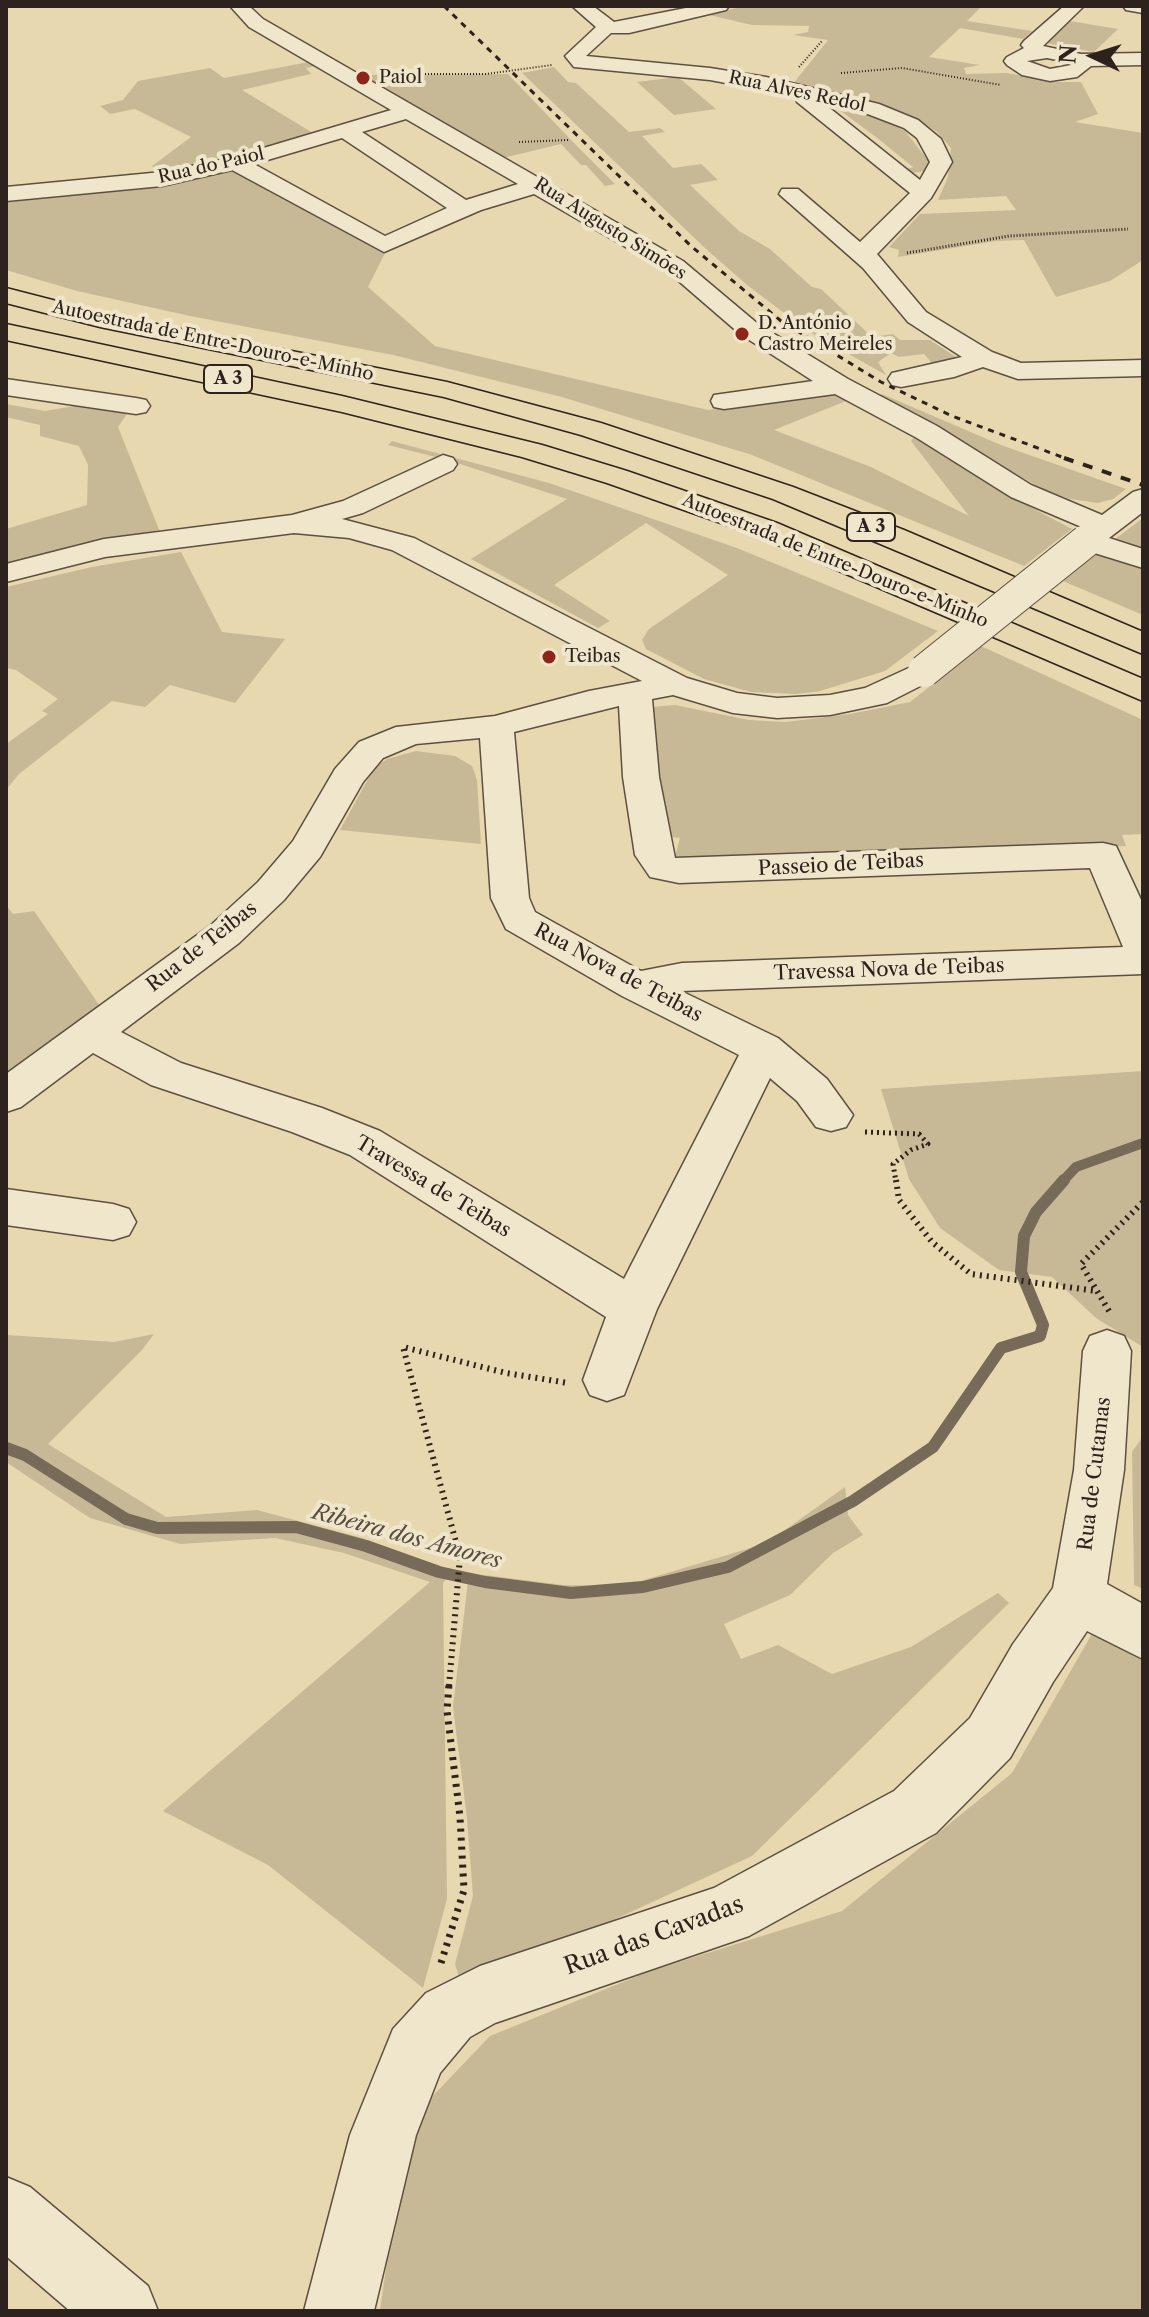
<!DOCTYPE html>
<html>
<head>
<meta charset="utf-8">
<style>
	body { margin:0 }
	#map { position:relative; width:1149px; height:2317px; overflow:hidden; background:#e7d8af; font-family:"Libre Caslon Text",serif }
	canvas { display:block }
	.frame { position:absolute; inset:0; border:8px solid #2e221e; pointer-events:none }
	.north { position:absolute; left:1053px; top:16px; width:80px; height:80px; -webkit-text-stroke:6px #efe6cb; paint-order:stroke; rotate:274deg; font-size:22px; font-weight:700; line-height:32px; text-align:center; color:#2e221e }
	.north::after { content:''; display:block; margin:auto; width:28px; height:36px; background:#2e221e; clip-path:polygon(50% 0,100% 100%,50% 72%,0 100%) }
</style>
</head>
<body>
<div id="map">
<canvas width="1149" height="2317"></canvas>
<div class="frame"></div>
<div class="north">N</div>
</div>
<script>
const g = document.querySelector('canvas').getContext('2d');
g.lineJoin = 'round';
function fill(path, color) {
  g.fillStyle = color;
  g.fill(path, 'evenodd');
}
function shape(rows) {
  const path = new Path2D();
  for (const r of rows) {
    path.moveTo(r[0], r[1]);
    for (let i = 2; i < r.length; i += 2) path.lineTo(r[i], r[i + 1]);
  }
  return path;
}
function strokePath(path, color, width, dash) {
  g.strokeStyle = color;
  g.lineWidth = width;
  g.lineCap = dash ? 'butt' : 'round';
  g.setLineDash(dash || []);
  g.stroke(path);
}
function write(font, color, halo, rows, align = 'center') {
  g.font = font + ' "Libre Caslon Text",serif';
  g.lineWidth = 8;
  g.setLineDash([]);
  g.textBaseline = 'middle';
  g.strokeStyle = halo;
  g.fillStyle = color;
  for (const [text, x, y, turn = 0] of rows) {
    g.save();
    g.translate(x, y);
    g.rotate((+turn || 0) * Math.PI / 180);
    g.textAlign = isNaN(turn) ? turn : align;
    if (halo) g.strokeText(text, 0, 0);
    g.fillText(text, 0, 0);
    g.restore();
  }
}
fill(shape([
	[745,6,982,6,967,21,1032,31,1023,39,960,28,929,57,980,65,964,68,966,74,1007,73,1058,82,1081,82,1098,114,1075,122,1143,133,1143,260,1110,281,1056,297,1024,240,996,241,898,257,899,250,889,247,920,214,1016,210,1006,196,938,200,948,177,951,148,937,132,914,117,872,102,793,84,828,40,793,35,808,32,809,26,752,25,701,13,715,13],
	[1070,21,1118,29,1094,52,1046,43],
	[314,61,320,65,306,68,311,74,242,90,313,133,230,159,161,174,152,166,191,137,135,109,110,114,100,106,123,100,138,81,210,68,224,78],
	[554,67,568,82,576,83,629,132,660,128,665,132,642,136,673,168,701,164,718,180,690,185,739,231,770,249,812,287,821,289,872,337,893,334,900,340,930,340,956,357,953,363,935,367,924,354,899,357,891,353,878,362,886,375,808,331,747,285,706,249,522,73],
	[508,74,573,142,615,184,605,186,586,165,581,165,561,144,503,158,363,78,369,75],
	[678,77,716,109,674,115,637,82],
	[839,104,867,112,905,131,931,164,925,171,912,173,907,169,913,167,876,137,838,109,824,106],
	[233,169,385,253,368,287,435,346,708,410,840,391,851,399,774,430,871,467,969,516,911,441,915,436,1015,499,1072,529,1024,566,752,455,562,397,393,355,190,316,77,291,6,270,6,199],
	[882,394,1001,445,1126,489,1113,499,1098,503,1070,499,1045,490,873,396],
	[6,404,45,411,80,405,129,411,118,427,160,532,47,553,6,565,6,529,87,505,88,465,79,446,40,436,40,425,6,417],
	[392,441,549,483,737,548,938,631,885,671,820,691,797,694,751,692,704,679,646,649,642,640,649,629,728,575,646,523,554,585,610,621,598,628,471,559,567,499,451,461,388,445],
	[1143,518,1143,615,1063,581,1102,549],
	[181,552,222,632,285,639,235,703,170,685,145,707,112,701,19,774,6,790,6,744,48,714,42,711,58,699,16,670,6,668,6,587,92,567],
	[981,646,1143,720,1143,834,1122,835,1126,846,703,864,675,857,680,838,672,837,670,841,641,708,675,705,749,720,786,722,850,714,910,702],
	[416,751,455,756,472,766,477,780,481,844,340,830,374,768,387,759],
	[6,905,13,914,34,911,102,1009,6,1082],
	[1143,1071,1143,1347,1096,1318,1052,1277,999,1270,940,1228,909,1179,881,1089],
	[154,1334,142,1350,48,1444,166,1517,257,1510,362,1538,453,1571,443,1583,447,1899,423,1988,268,1865,163,1811,430,1582,344,1553,275,1538,180,1544,90,1518,6,1462,6,1335,114,1342],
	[1143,1436,1143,1589,1134,1585,1132,1452],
	[845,1487,848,1515,863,1535,833,1553,790,1595,724,1624,741,1659,778,1645,832,1674,911,1647,998,1593,1009,1603,752,1856,581,1935,459,1977,455,1964,473,1896,467,1818,453,1707,469,1573,563,1585,624,1586,767,1543],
	[1093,1632,1143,1661,1143,2311,380,2311,395,2203,428,2101,490,2036,650,1971,842,1911,1012,1773]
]), '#c8b996');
strokePath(shape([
	[1062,1182,1076,1167,1143,1143]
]), '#776a58', 10);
strokePath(shape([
	[6,1448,25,1455,126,1519,157,1528,296,1527,366,1546,439,1572,485,1582,571,1593,643,1587,728,1567,853,1501,933,1447,1001,1348,1040,1336,1043,1325,1021,1272,1024,1236,1036,1212,1064,1180]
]), '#776a58', 12);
const minor = shape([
	[230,6,249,6,263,19,683,261,758,324,848,379,937,426,1031,485,1102,515,1133,492,1143,489,1143,512,1109,538,1143,549,1143,568,1075,547,1071,541,1084,528,1011,497,917,438,835,394,724,409,714,407,711,401,714,395,813,381,740,334,667,271,534,194,481,210,384,252,232,170,162,186,6,201,6,187,162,172,230,158,391,110,249,27,230,6],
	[406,119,518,184,466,200,362,132,406,119],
	[342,138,447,208,385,236,254,164,342,138],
	[572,6,593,6,614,22,696,6,729,6,726,10,629,33,611,33,586,56,710,68,766,77,879,104,918,120,941,139,952,162,931,198,877,254,926,312,992,352,1021,363,1143,360,1143,376,1018,379,983,367,954,377,901,387,892,385,888,379,892,373,962,357,908,322,863,268,779,194,782,189,798,189,860,242,910,193,797,102,795,96,710,80,574,67,565,56,596,27,572,6],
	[822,102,865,113,904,128,917,138,930,162,920,180,822,102],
	[1064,6,1084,6,1043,46,1081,54,1143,53,1143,65,1091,66,1077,77,1050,81,1022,75,1007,65,1004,61,1007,57,1024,48,1021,45,1024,41,1064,6],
	[1047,58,1067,62,1071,65,1050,69,1027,61,1047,58],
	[1123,6,1143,6,1143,13,1126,10,1123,6],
	[6,379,136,398,146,400,150,406,146,412,136,414,6,395,6,379],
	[443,455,453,458,457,464,453,470,363,513,342,519,414,538,687,678,737,693,777,698,830,695,865,688,924,661,936,664,941,671,936,678,887,703,830,715,777,718,733,713,673,695,652,699,659,777,675,858,1103,843,1116,846,1143,904,1143,974,681,991,778,1038,827,1079,853,1115,846,1127,831,1131,816,1127,797,1101,770,1078,657,1309,624,1395,607,1401,590,1395,583,1380,606,1317,350,1155,292,1132,151,1085,93,1053,21,1107,6,1112,6,1074,211,925,258,882,293,841,335,769,359,742,396,727,495,716,589,691,642,681,392,550,349,538,294,533,105,557,6,582,6,564,104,539,292,515,343,501,443,455],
	[619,706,623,777,635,855,650,877,679,883,1090,868,1123,947,682,963,641,971,535,912,529,898,514,732,619,706],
	[480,738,491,898,506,929,622,996,739,1055,624,1279,380,1131,322,1108,181,1063,121,1032,239,943,284,900,320,857,363,782,383,758,416,744,480,738],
	[6,1189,113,1204,129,1209,136,1222,129,1235,113,1240,6,1225,6,1189],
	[1107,1330,1124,1336,1131,1351,1124,1470,1107,1584,1143,1604,1143,1659,1087,1631,1053,1682,1010,1758,936,1833,749,1936,495,2023,470,2037,440,2073,416,2135,374,2311,304,2311,350,2135,393,2029,426,1993,480,1966,714,1888,894,1791,970,1718,1013,1644,1053,1588,1074,1470,1083,1351,1090,1336,1107,1330],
	[6,2177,30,2187,148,2286,158,2311,70,2311,6,2256,6,2177]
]);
const highway = shape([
	[6,288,111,315,447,382,601,423,793,487,904,530,1143,632,1143,654,773,499,581,435,444,397,100,327,6,303,6,288],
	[6,324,342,396,542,445,627,471,777,523,1143,679,1143,701,755,535,607,483,522,457,342,412,6,340,6,324]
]);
strokePath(minor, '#5c5042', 3);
strokePath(highway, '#2e221e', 3);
strokePath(shape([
	[799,67,822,41],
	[841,73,902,68,1001,85],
	[398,74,486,74,552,65],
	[519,142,568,140]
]), '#2e221e', 2, [1, 2]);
strokePath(shape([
	[907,253,1009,236,1128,229]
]), '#2e221e', 3, [1, 2]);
strokePath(shape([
	[865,1132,919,1134,928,1144,911,1150,893,1164,896,1182]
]), '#2e221e', 5, [2, 4]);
strokePath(shape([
	[896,1180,899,1200,932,1242,971,1274,1097,1291],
	[1109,1311,1081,1264,1143,1202],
	[449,1686,460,1557,403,1347,506,1373,568,1383]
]), '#2e221e', 6, [2, 5]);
strokePath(shape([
	[441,1963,464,1890,460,1817,447,1711,449,1684]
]), '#2e221e', 7, [3, 6]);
fill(minor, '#efe6cb');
fill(highway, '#e7d8af');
strokePath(shape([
	[444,6,691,246,781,321,881,382,952,416,1070,460]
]), '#2e221e', 3, [6, 6]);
strokePath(shape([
	[1064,458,1143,485]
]), '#2e221e', 4, [10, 10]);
const minorBridge = shape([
	[924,671,1086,541]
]);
strokePath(minorBridge, '#5c5042', 34, []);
strokePath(minorBridge, '#efe6cb', 32);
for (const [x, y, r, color] of [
	[363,78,8,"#8f2418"],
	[742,334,8,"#8f2418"],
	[549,657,8,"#8f2418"]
]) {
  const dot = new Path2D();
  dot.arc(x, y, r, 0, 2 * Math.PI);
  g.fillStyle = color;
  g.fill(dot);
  strokePath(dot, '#efe6cb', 3);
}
write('18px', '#2e221e', '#efe6cb', [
	["Paiol",379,78],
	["D. António",758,324],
	["Castro Meireles",758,345],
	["Teibas",565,657]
], 'left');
write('18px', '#2e221e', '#efe6cb', [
	["Rua Alves Redol",797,92,12],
	["Rua do Paiol",211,166,-13],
	["Rua Augusto Simões",610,229,32],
	["Autoestrada de Entre-Douro-e-Minho",213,341,12],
	["Autoestrada de Entre-Douro-e-Minho",835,561,22]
]);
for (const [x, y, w] of [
	[228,379,48],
	[871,527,48]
]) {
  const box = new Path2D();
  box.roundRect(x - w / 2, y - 14, w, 28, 6);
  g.fillStyle = '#efe6cb';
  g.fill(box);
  strokePath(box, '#2e221e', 2);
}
write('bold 18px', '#2e221e', null, [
	["A 3",228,379],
	["A 3",871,527]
]);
write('20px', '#2e221e', '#efe6cb', [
	["Passeio de Teibas",841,865,-3],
	["Rua de Teibas",202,947,-38],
	["Travessa Nova de Teibas",889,970,-2],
	["Rua Nova de Teibas",618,973,28],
	["Travessa de Teibas",433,1187,31],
	["Rua de Cutamas",1095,1474,-83]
]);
write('italic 22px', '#594c40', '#efe6cb', [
	["Ribeira dos Amores",407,1537,15]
]);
write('24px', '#2e221e', '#efe6cb', [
	["Rua das Cavadas",654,1936,-20]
]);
</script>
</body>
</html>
